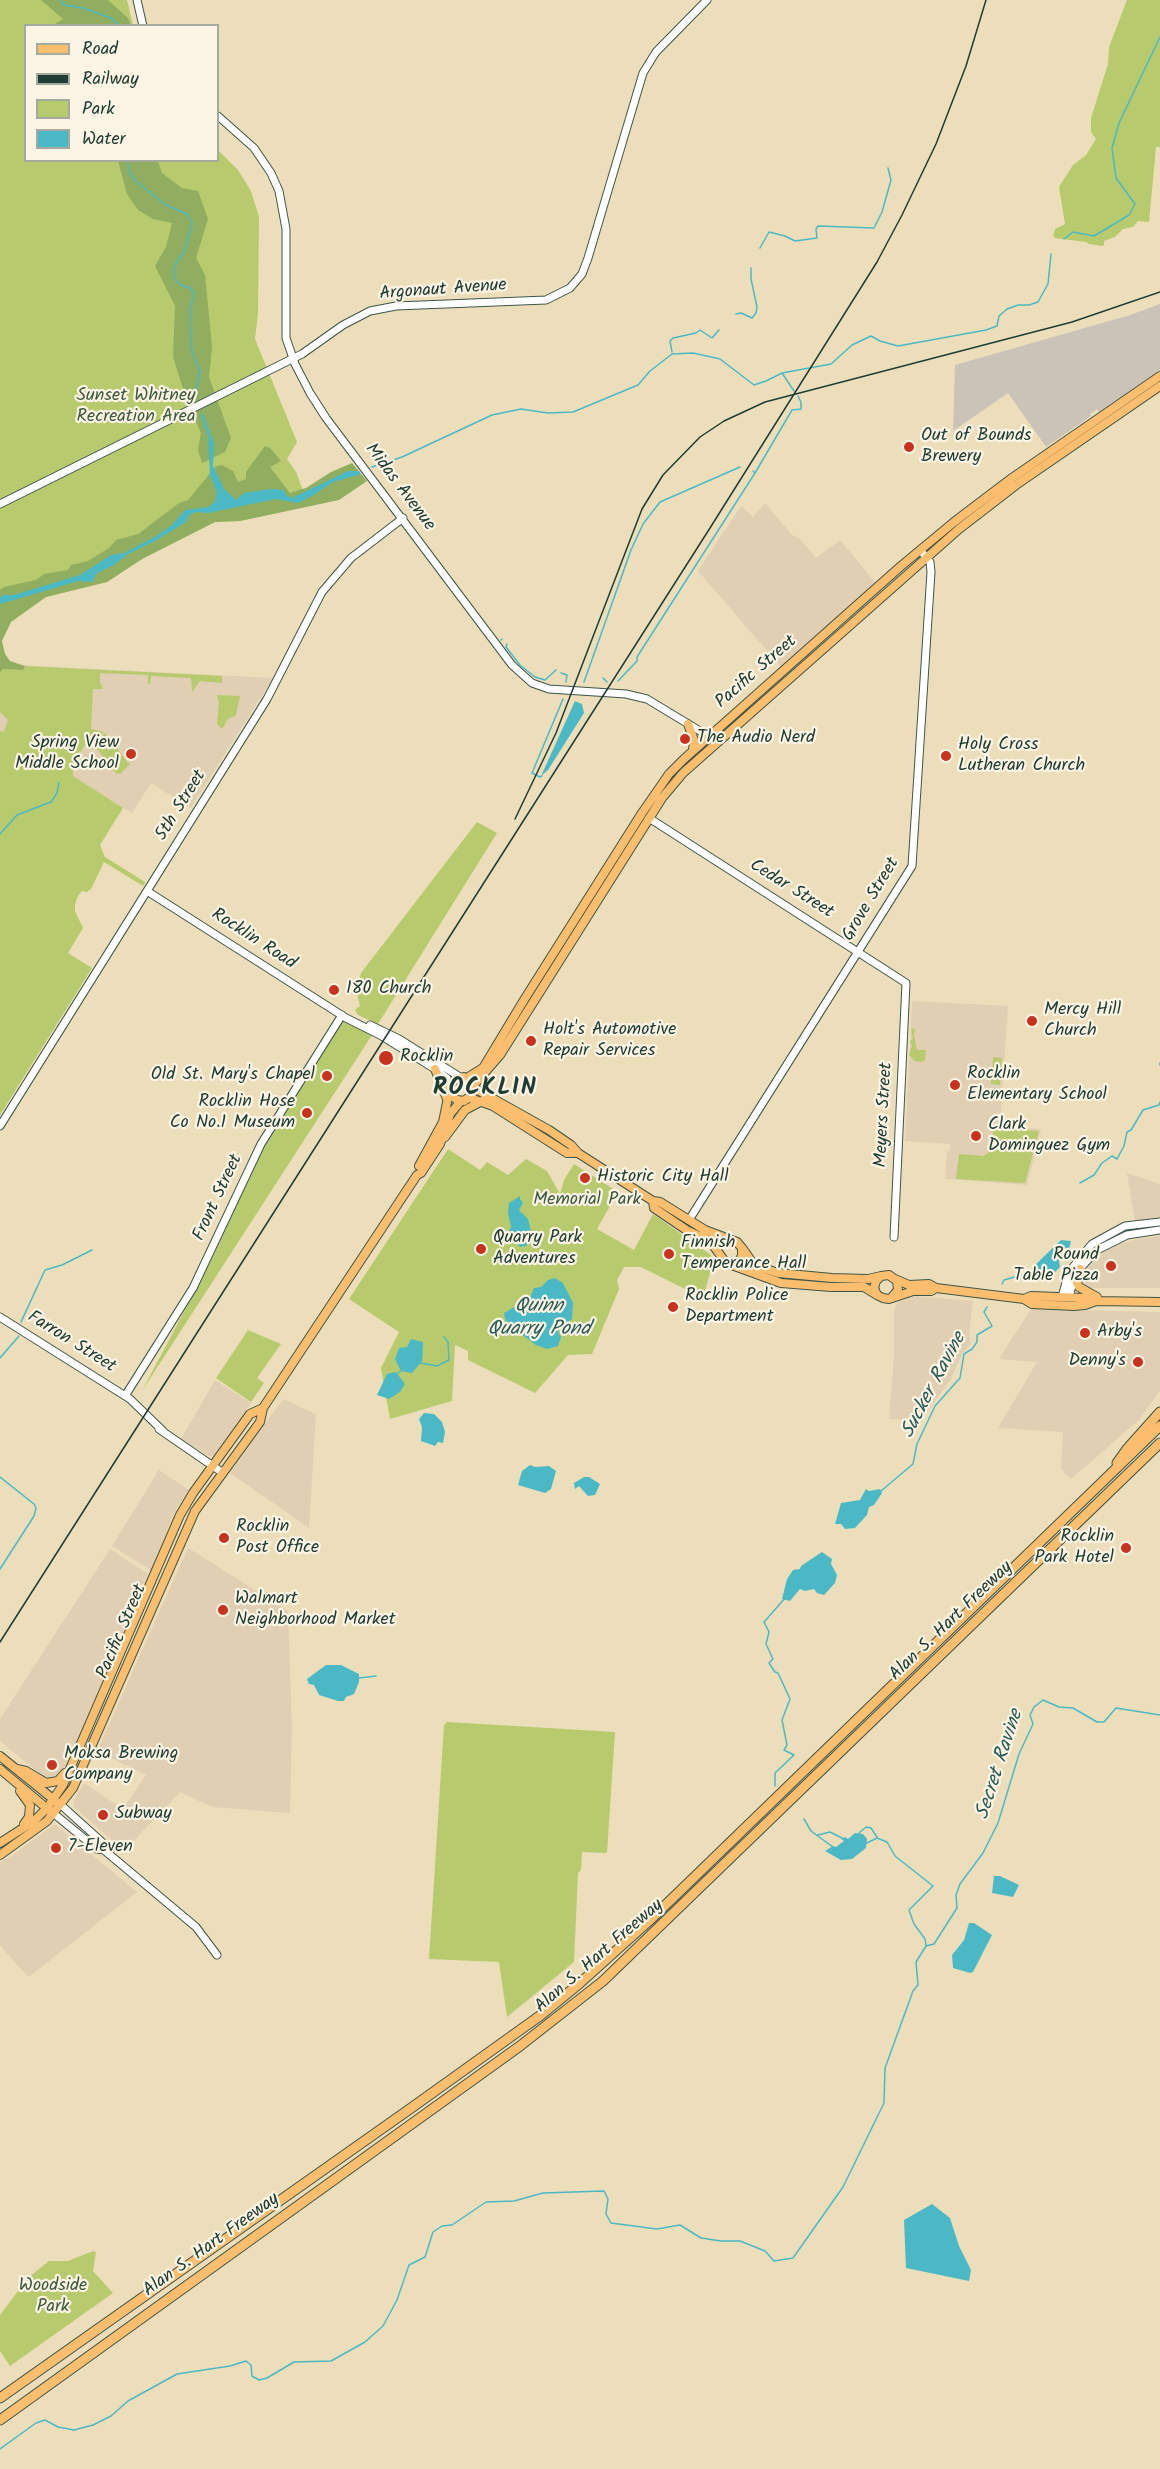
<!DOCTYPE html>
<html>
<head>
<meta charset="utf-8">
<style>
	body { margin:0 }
	#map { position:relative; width:1160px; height:2469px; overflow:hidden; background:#eddebb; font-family:Kalam,sans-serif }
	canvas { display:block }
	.legend { position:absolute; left:24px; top:24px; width:195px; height:138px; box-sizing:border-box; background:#fcf5e5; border:2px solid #a4ab9e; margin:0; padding:8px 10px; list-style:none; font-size:18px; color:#1f3d34 }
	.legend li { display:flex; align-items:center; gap:12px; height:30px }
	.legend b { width:30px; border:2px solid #a4ab9e }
</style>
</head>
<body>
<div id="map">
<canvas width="1160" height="2469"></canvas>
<ul class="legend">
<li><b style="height:8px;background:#fbbd6e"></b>Road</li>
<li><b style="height:8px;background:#1f3d34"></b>Railway</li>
<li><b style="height:16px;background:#b7ca6d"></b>Park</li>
<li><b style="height:16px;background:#4bb9c5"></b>Water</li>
</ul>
</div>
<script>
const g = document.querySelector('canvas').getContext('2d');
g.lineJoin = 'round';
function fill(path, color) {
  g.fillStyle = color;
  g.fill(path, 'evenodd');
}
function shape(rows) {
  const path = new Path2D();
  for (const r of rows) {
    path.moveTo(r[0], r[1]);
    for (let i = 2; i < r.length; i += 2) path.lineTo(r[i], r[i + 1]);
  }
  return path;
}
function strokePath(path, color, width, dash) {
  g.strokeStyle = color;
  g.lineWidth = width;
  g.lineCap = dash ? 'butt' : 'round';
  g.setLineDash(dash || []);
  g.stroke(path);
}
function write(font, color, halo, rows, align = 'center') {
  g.font = font + ' Kalam,sans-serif';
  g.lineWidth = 4.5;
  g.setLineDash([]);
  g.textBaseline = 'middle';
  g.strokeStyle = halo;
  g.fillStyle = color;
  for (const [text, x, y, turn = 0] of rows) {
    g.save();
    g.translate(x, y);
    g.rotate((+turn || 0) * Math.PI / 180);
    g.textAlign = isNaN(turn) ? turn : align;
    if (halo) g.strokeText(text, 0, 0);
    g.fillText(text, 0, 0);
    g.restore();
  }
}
fill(shape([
	[765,503,792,535,799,538,816,558,840,540,876,583,781,667,698,571,741,506,753,517],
	[0,664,273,678,191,808,151,783,132,813,0,732],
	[912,1001,1008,1006,1000,1126,1041,1129,1027,1185,945,1179,947,1152,950,1150,950,1144,905,1141],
	[1127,1173,1160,1184,1160,1218,1135,1222],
	[1160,1236,1160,1288,1085,1288,1081,1284,1080,1280,1084,1271,1108,1247,1143,1238],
	[912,1296,973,1301,969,1335,971,1344,962,1354,951,1379,920,1422,889,1419,894,1355,894,1311,898,1302],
	[1031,1309,1160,1312,1160,1391,1139,1420,1071,1479,1061,1469,1063,1432,998,1428,1037,1362,999,1359],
	[215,1380,251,1403,213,1456,209,1456,181,1439],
	[283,1399,316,1414,309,1528,230,1473],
	[159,1470,189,1490,174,1513,151,1570,112,1546],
	[188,1548,288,1611,292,1727,290,1813,212,1807,180,1792,124,1851,74,1807,73,1802,84,1783,123,1809,146,1775,97,1751],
	[110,1549,148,1574,64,1770,58,1775,51,1779,46,1779,0,1741,0,1719],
	[53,1825,56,1825,137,1892,30,1976,27,1976,0,1945,0,1862,13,1855]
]), '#e0cfb2');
fill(shape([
	[1160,304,1160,370,1099,412,1097,409,1090,414,1091,416,1046,447,1008,393,953,431,955,365,1130,315]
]), '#cbc3b8');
fill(shape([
	[0,0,127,0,133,25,26,26,26,160,218,160,218,150,238,170,251,191,259,217,258,313,255,339,297,442,287,459,296,472,309,506,240,521,215,522,142,559,107,582,46,597,0,624],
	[1127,0,1160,0,1160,147,1156,147,1149,222,1138,221,1133,227,1123,229,1115,237,1104,241,1104,245,1102,246,1089,244,1086,242,1055,238,1053,236,1055,229,1065,224,1059,187,1073,165,1086,155,1096,139,1091,132,1091,118,1108,64,1109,47],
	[25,666,222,676,222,683,200,681,192,692,191,678,151,676,150,684,148,684,148,675,100,673,100,682,103,689,93,689,91,729,104,732,92,742,88,741,73,763,73,776,123,808,100,845,105,857,145,882,143,886,104,862,91,889,87,892,82,891,78,896,75,904,75,911,83,928,68,953,92,968,0,1115,0,731,4,732,8,720,0,712,0,672,2,669,23,670],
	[217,695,240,696,236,715,228,719,222,729,217,724,219,702],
	[105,733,108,737,102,743,108,750,115,745,128,763,131,763,120,774,116,773,93,744],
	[477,822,497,833,378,1024,358,1015,355,1010,360,1006,356,990,361,973],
	[342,1021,372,1035,142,1391,213,1257,263,1146],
	[911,1028,915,1029,914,1035,917,1050,926,1050,925,1060,921,1062,915,1061,909,1055,912,1046,910,1041,913,1039],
	[993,1057,1002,1058,1000,1085,991,1084],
	[993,1128,1039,1131,1025,1183,956,1179,959,1154,984,1156,992,1150],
	[448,1149,480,1170,487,1162,508,1175,526,1159,547,1171,560,1194,564,1180,574,1164,618,1192,597,1229,634,1250,653,1214,711,1255,713,1262,703,1298,641,1267,624,1267,617,1280,619,1289,592,1354,568,1355,535,1393,468,1360,468,1351,455,1345,452,1401,390,1419,381,1368,399,1332,349,1299],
	[248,1330,281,1344,257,1378,264,1383,251,1402,216,1378],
	[447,1722,615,1732,607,1853,582,1852,581,1870,578,1873,574,1962,507,2017,499,1962,429,1959,444,1725],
	[93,2251,96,2252,93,2271,113,2293,10,2366,0,2351,0,2315,28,2278,49,2261,68,2261]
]), '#b7ca6d');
fill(shape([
	[41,0,108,0,128,18,131,25,53,25,63,19],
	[118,161,158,161,162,173,182,188,198,191,208,219,196,258,205,275,212,347,209,377,231,438,225,452,202,463,198,450,201,433,187,401,173,357,175,306,155,266,166,247,172,223,153,219,138,210,127,194],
	[265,446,270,448,281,461,270,467,290,493,306,488,331,472,352,463,367,481,339,500,240,521,215,522,142,559,107,582,46,597,11,622,2,641,5,654,10,661,25,666,23,670,3,669,0,672,0,590,4,587,36,580,44,574,68,570,71,565,88,561,109,548,116,540,138,534,179,503,188,500,216,466,222,465,233,471,238,482,246,479,246,472]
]), '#91ae60');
fill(shape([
	[202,412,214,443,213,466,224,489,236,500,244,493,271,489,284,490,286,495,292,498,348,471,359,471,361,474,333,482,312,496,298,503,276,499,208,513,196,512,189,515,186,522,155,541,128,554,114,565,97,573,92,582,78,581,0,604,0,598,3,595,14,595,80,575,111,555,124,553,156,536,172,525,185,510,208,507,215,502,217,492,210,475,208,436,201,417],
	[575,701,582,704,584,713,548,770,541,776],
	[520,1196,520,1199,523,1203,519,1210,528,1219,532,1236,526,1246,520,1247,509,1231,511,1227,508,1213,509,1203],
	[1061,1240,1071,1241,1069,1250,1059,1260,1060,1267,1050,1277,1042,1281,1037,1280,1033,1275,1034,1266],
	[555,1278,563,1283,573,1303,572,1319,562,1326,558,1332,561,1337,558,1346,547,1349,536,1345,506,1323,504,1313,530,1298,534,1288,541,1287,548,1280],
	[411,1339,423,1342,422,1361,412,1373,401,1371,395,1359,399,1348,407,1347],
	[396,1372,405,1384,400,1392,389,1399,377,1395,387,1374],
	[424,1413,434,1414,442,1422,445,1432,443,1443,438,1442,435,1446,421,1441,422,1427,419,1419],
	[530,1465,535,1467,549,1466,556,1471,551,1489,545,1493,518,1485,522,1471],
	[584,1477,589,1477,600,1484,595,1495,588,1496,579,1486,575,1489,574,1483],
	[866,1489,869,1491,880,1489,882,1493,874,1505,869,1507,867,1515,855,1528,845,1529,841,1524,835,1524,841,1503,860,1500],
	[822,1552,832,1559,831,1564,837,1575,835,1583,824,1595,817,1593,814,1589,805,1591,800,1589,790,1601,782,1599,787,1579,793,1570,800,1569,801,1566],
	[326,1665,341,1665,359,1674,359,1682,354,1694,346,1697,344,1701,338,1701,319,1695,314,1685,309,1684,307,1679],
	[855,1833,863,1834,867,1839,866,1848,852,1859,841,1860,825,1851,833,1846,836,1847,844,1841,841,1839,845,1837,848,1839],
	[994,1876,1000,1876,1019,1885,1013,1897,992,1893],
	[969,1923,974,1923,992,1935,973,1972,970,1973,953,1968,952,1955,964,1940],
	[932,2204,950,2218,959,2246,971,2270,969,2281,906,2268,904,2220]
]), '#4bb9c5');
strokePath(shape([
	[60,0,64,5,83,8,111,18,119,26],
	[128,160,129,172,138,183,166,205,187,214,192,223,185,250,174,267,174,278,182,286,189,287,194,294,190,309,191,345,193,355,200,370,196,393],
	[1064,239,1073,232,1094,236,1129,215,1135,204,1116,178,1112,148,1119,123,1160,37],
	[760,248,769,232,785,236,795,241,817,238,816,229,818,226,874,228,882,212,891,180,888,168],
	[736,314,741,313,752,318,756,313,757,307,751,279,751,268],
	[672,352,670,341,673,338,696,333,700,330,712,338,719,330],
	[782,373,794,391],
	[372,467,402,457,492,415,521,409,548,413,573,412,638,385,650,371,672,354,693,353,720,359,754,385,766,381,782,373,831,364,852,345,871,336,880,341,898,346,986,330,997,326,999,316,1007,309,1018,305,1029,305,1038,302,1048,284,1051,254],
	[753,471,755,473,792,410,801,409,801,402,798,396],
	[501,640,502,639],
	[507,644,506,647,520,665,535,677,545,680,556,670],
	[561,673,567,675,566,682],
	[603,678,607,682],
	[618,681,637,661,637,657,755,473],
	[584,682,631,550,643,524,660,502,740,467],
	[542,776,540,777,532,773,563,699],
	[0,834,17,815,51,802,57,793,59,783],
	[1160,1063,1160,1065],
	[1080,1183,1094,1175,1102,1163,1112,1156,1117,1159,1124,1146,1127,1132,1131,1130,1143,1110,1159,1105,1160,1102],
	[1002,1284,1004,1280,1032,1272],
	[21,1322,45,1270,62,1265,92,1250],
	[0,1358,19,1336],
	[420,1363,437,1366,449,1360,448,1342,444,1337],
	[398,1373,401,1371],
	[0,1477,34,1504,36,1508,34,1516,0,1569],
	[881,1491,913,1464,917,1444,935,1406,960,1378,964,1354,972,1349,977,1342,977,1335,992,1326,984,1312,987,1307],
	[359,1678,376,1676],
	[775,1786,775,1773,794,1755,784,1750,787,1745,782,1720,790,1699,778,1673,775,1672,769,1663,773,1659,766,1644,769,1632,764,1622,786,1597],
	[804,1819,811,1831,833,1847],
	[859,1833,866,1827,871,1828,877,1837],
	[818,1835,830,1832,842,1838],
	[867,1843,877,1838,887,1842,895,1856,933,1886,909,1910,914,1924,925,1939,926,1945],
	[0,2449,36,2423,45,2420,58,2427,74,2430,93,2425,111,2416,128,2401,177,2374,230,2366,246,2361,251,2365,252,2376,259,2380,267,2378,294,2362,331,2361,365,2342,383,2326,397,2300,409,2265,425,2257,433,2232,442,2226,452,2225,486,2202,514,2201,543,2193,604,2191,608,2199,606,2214,611,2223,657,2229,680,2225,701,2238,721,2241,740,2241,765,2251,774,2261,793,2258,843,2187,884,2103,885,2068,913,1991,918,1985,916,1962,926,1946,934,1944,957,1908,956,1895,960,1884,983,1853,998,1823,1019,1754,1033,1724,1030,1715,1034,1707,1043,1700,1059,1707,1073,1708,1097,1722,1104,1722,1116,1708,1160,1715]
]), '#4bb9c5', 1.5);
const minor = shape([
	[137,0,143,26],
	[218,116,254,148,271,173,279,191,286,229,286,338,295,364,310,393,326,418,512,665,532,683,549,689,626,694,647,699,718,742],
	[0,504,302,354,343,325,370,311,396,306,546,300,570,288,582,274,588,258,643,73,656,52,707,0],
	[649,818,906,983,894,1237],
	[147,891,346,1018,380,1035,435,1069,447,1078,450,1087],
	[370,1025,399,1039,460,1077],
	[0,1126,267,699,322,592,351,558,403,518],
	[689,1220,912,866,931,572,930,562,921,551],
	[1062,1297,1069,1272,1092,1244,1125,1226,1160,1222],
	[1069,1297,1075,1274,1097,1250,1127,1235,1160,1230],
	[0,1317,130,1399,163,1431],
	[125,1396,193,1288,261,1144,342,1015],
	[159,1429,223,1473],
	[61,1805,102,1842,104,1850,196,1927,217,1955],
	[53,1813,97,1849,104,1850]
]);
const major = shape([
	[688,724,694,740,693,750],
	[435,1069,447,1099],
	[467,1078,483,1068,524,1000,642,813,669,774,684,759,901,566,954,522,1012,478,1160,376],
	[474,1085,500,1055,662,798,683,773,959,529,1016,485,1160,386],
	[474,1088,549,1130,571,1145,578,1153,653,1201,660,1202,705,1230,737,1242,742,1248,742,1256,738,1262,731,1264],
	[470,1098,493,1106,567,1153,578,1153],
	[445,1137,465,1110,482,1101],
	[419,1166,443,1122,451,1083,456,1079,464,1077,474,1085,472,1095,464,1101,457,1100,450,1094],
	[653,1201,654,1208,688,1231,710,1241,726,1263,781,1283,831,1287,864,1287,877,1295],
	[743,1249,754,1265,778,1273,832,1278,868,1279,881,1276],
	[1080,1269,1077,1282,1079,1287,1097,1297],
	[895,1279,909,1285,929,1284,936,1288,1024,1299,1031,1296,1085,1298,1096,1301,1160,1302],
	[892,1297,898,1290,897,1281,889,1275,881,1276,876,1281,874,1288,877,1295,883,1298,889,1299,913,1291,931,1291,936,1288],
	[1024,1299,1032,1304,1074,1306,1085,1305,1096,1301],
	[0,1756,58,1803],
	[0,1769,50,1811],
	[17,1769,26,1771,46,1783,58,1781,65,1773],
	[20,1791,30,1805,29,1817,24,1824],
	[0,1843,34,1821,47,1808,63,1785,180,1515,193,1493,250,1414,263,1408],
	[0,1855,47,1821,73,1788,195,1511,260,1422,263,1408,417,1175,421,1173,440,1144,450,1114,461,1101]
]);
const highway = shape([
	[1117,1463,1127,1449,1160,1412],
	[0,2398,414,2106,541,2015,580,1983,650,1920,1160,1426],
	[0,2420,520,2046,603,1981,1160,1443]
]);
strokePath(minor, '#3e5548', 9);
strokePath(major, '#3e5548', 10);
strokePath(highway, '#3e5548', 11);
strokePath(minor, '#fff', 7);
strokePath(major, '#fbbd6e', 8);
strokePath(highway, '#fbbd6e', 9);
strokePath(shape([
	[515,819,556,733,642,509,663,475,700,437,724,421,765,402,1072,322,1160,292],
	[0,1642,710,528,877,262,902,215,936,144,966,66,986,0]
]), '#1f3d34', 1.5);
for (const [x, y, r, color] of [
	[909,447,6,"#c8321e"],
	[685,739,6,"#c8321e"],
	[131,754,6,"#c8321e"],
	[946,756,6,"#c8321e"],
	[334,990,6,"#c8321e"],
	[1032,1021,6,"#c8321e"],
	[531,1041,6,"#c8321e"],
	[386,1058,8,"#c8321e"],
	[327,1076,6,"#c8321e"],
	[955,1085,6,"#c8321e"],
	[307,1113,6,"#c8321e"],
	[976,1136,6,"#c8321e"],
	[585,1178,6,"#c8321e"],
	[481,1249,6,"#c8321e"],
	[669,1254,6,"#c8321e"],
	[1111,1266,6,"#c8321e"],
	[673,1307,6,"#c8321e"],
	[1085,1333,6,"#c8321e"],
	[1138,1362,6,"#c8321e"],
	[224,1538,6,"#c8321e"],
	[1126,1548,6,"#c8321e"],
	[223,1610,6,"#c8321e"],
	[52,1765,6,"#c8321e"],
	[103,1815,6,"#c8321e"],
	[56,1848,6,"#c8321e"]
]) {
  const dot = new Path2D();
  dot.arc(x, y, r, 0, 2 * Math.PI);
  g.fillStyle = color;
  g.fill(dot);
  strokePath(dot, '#fcf5e5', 2);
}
write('18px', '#1f3d34', '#fcf5e5', [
	["Argonaut Avenue",443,291,-4],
	["Midas Avenue",399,488,53],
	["Pacific Street",757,673,-41],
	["5th Street",182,806,-58],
	["Cedar Street",791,890,32],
	["Grove Street",872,900,-59],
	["Rocklin Road",253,940,33],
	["Meyers Street",885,1115,-87],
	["Front Street",219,1198,-65],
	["Farron Street",71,1343,32],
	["Alan S. Hart Freeway",952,1622,-44],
	["Pacific Street",123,1632,-67],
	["Alan S. Hart Freeway",600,1957,-41],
	["Alan S. Hart Freeway",212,2246,-36]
]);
write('18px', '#3d593f', '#fcf5e5', [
	["Sunset Whitney",136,397],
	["Recreation Area",136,418],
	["Memorial Park",587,1201],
	["Woodside",53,2287],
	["Park",53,2308]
]);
write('18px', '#1f3d34', '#fcf5e5', [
	["Out of Bounds",921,437],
	["Brewery",921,458],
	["The Audio Nerd",697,739],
	["Spring View",119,744,"right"],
	["Middle School",119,765,"right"],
	["Holy Cross",958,746],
	["Lutheran Church",958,767],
	["180 Church",346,990],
	["Mercy Hill",1044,1011],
	["Church",1044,1032],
	["Holt's Automotive",543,1031],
	["Repair Services",543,1052],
	["Rocklin",400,1058],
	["Rocklin",967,1075],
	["Elementary School",967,1096],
	["Old St. Mary's Chapel",315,1076,"right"],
	["Rocklin Hose",295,1103,"right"],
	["Co No.1 Museum",295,1124,"right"],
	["Clark",988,1126],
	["Dominguez Gym",988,1147],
	["Historic City Hall",597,1178],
	["Quarry Park",493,1239],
	["Adventures",493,1260],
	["Finnish",681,1244],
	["Temperance Hall",681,1265],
	["Round",1099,1256,"right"],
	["Table Pizza",1099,1277,"right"],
	["Rocklin Police",685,1297],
	["Department",685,1318],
	["Arby's",1097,1333],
	["Denny's",1126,1362,"right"],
	["Rocklin",236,1528],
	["Post Office",236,1549],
	["Rocklin",1114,1538,"right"],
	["Park Hotel",1114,1559,"right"],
	["Walmart",235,1600],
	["Neighborhood Market",235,1621],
	["Moksa Brewing",64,1755],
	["Company",64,1776],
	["Subway",115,1815],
	["7-Eleven",68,1848]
], 'left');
write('italic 20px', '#2a5c58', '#fcf5e5', [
	["Quinn",539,1308],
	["Quarry Pond",539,1331],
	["Sucker Ravine",935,1386,-62],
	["Secret Ravine",1001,1765,-72]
]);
g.letterSpacing = '1.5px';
write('bold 24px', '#1f3d34', '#fcf5e5', [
	["ROCKLIN",485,1090]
]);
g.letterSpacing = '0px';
</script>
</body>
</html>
